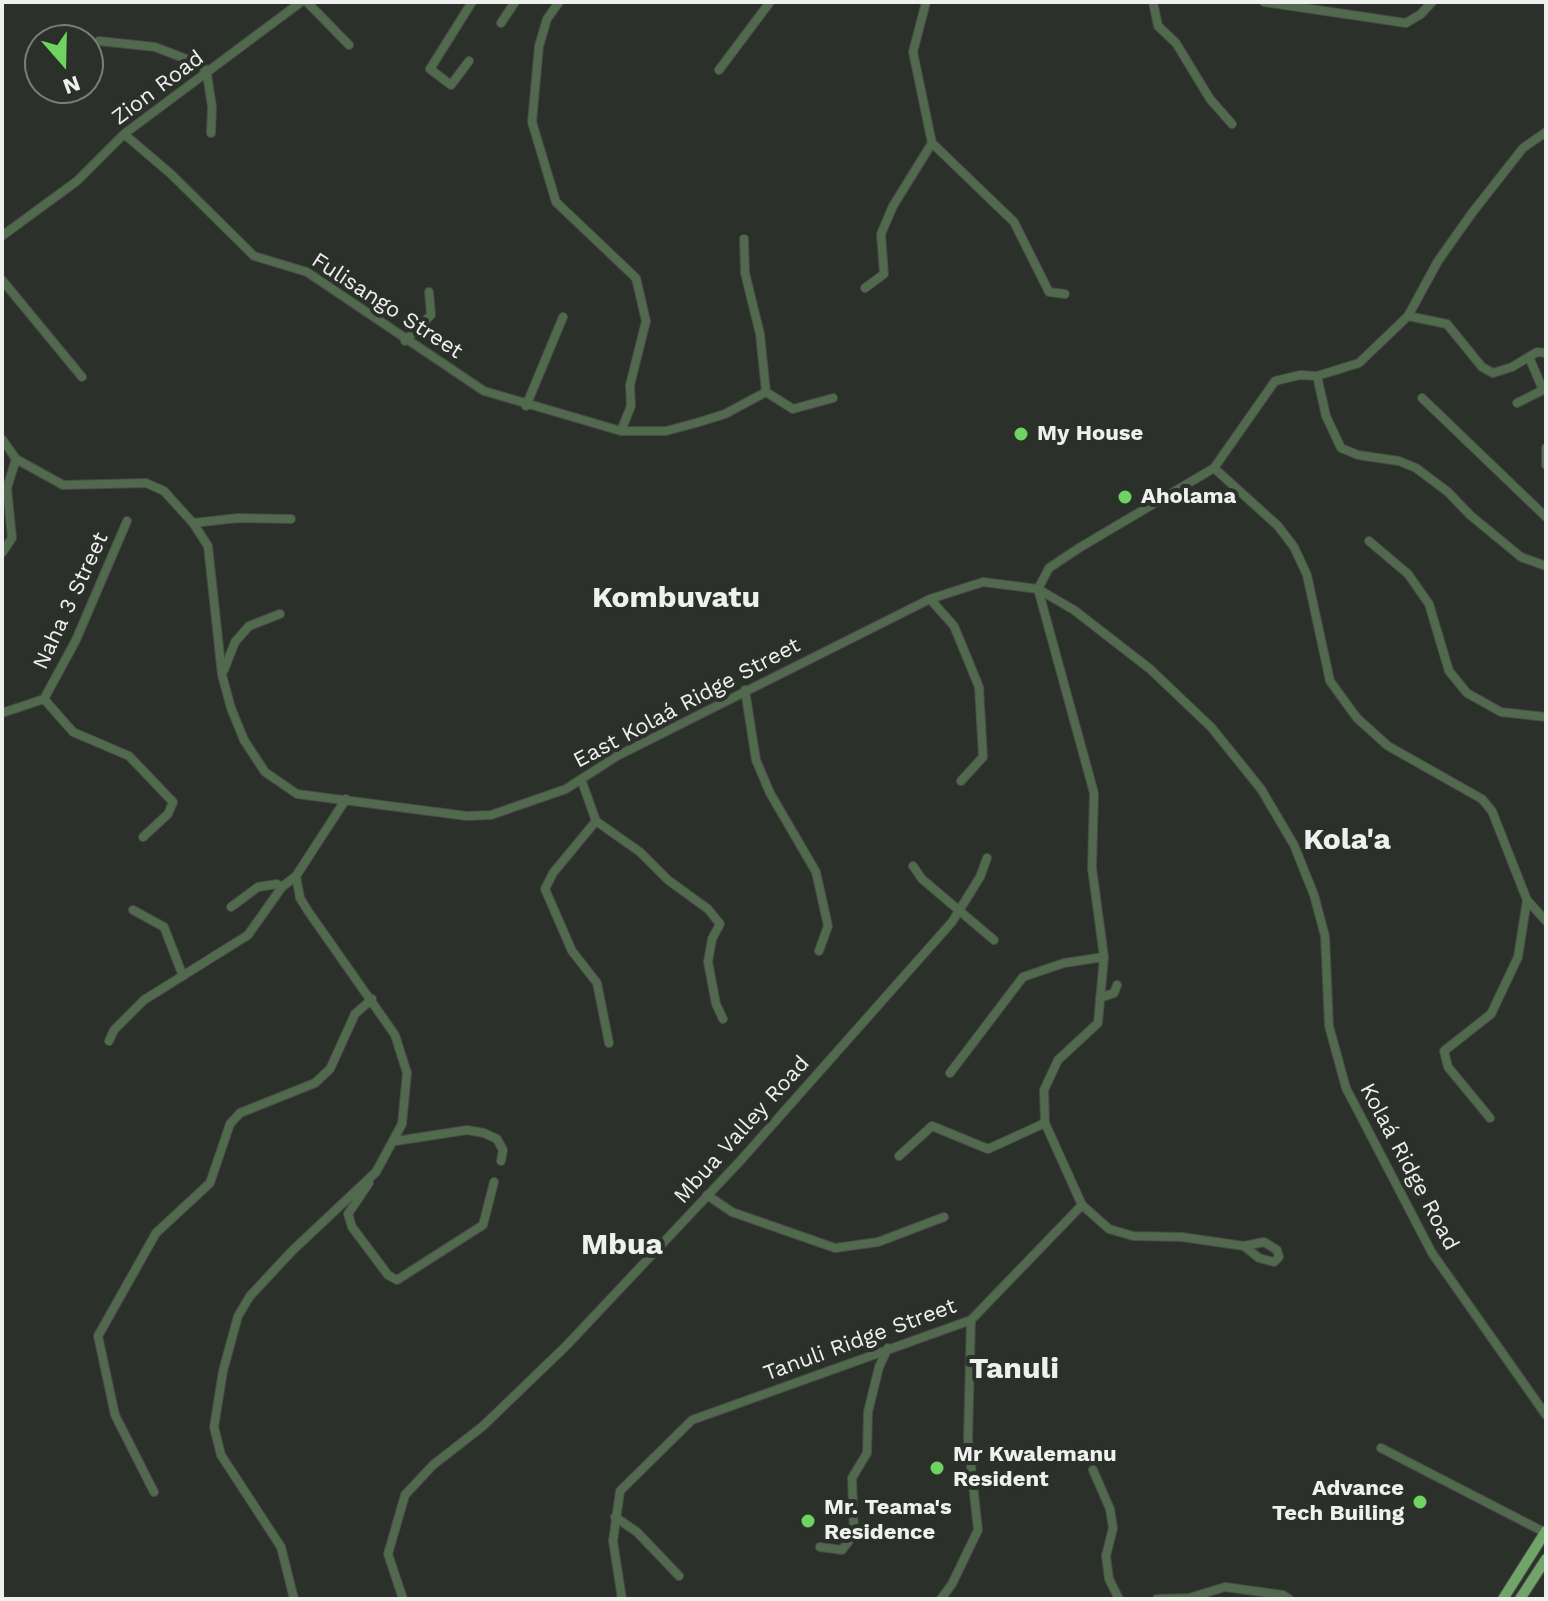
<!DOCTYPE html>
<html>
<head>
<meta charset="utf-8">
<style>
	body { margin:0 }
	#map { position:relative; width:1548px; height:1601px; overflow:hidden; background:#2c302b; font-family:"Work Sans",sans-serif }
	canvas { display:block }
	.frame { position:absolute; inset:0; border:4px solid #eff1ee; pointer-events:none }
	.north { position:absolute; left:24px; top:24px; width:80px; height:80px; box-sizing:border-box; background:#2c302b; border:2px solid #7a7d79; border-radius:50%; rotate:160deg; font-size:22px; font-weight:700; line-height:32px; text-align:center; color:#eff1ee }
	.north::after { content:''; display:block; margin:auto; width:28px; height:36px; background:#6dd361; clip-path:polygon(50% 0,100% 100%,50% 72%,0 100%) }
</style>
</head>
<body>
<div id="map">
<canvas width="1548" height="1601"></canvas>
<div class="frame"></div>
<div class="north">N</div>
</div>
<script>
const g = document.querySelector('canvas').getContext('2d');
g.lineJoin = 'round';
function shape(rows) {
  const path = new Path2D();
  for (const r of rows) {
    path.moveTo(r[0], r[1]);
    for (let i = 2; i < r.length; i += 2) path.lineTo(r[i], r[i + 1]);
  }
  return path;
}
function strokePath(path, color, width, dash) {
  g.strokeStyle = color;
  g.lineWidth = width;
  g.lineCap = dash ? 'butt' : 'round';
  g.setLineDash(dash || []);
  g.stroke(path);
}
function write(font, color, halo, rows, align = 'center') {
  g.font = font + ' "Work Sans",sans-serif';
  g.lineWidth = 8;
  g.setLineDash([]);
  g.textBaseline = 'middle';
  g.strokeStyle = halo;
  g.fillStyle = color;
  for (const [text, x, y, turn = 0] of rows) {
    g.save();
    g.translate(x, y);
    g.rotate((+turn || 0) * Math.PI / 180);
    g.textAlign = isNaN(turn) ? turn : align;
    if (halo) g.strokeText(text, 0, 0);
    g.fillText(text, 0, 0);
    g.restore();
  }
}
const minor = shape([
	[307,2,349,45],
	[559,2,547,19,539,46,532,122,556,202,636,278,646,321,630,385,631,406,621,431],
	[926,2,913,52,932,143,1014,222,1049,292,1065,294],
	[1153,2,1158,26,1176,43,1210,99,1232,124],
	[1264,2,1406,23,1421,14,1432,2],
	[501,23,515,2],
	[99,41,155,47,202,65,207,74,212,107,211,133],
	[469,61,451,85,430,69,472,2],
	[719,70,770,2],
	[124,134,171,174,254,256,307,272,484,391,621,431,666,431,696,423,725,414,766,392,760,334,745,273,744,239],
	[2,236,77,181,124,134,301,2],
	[2,280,82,377],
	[865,288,884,274,881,234,893,206,932,143],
	[1408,316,1447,324,1482,367,1493,373,1512,367,1537,352,1546,353],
	[405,341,431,315,429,292],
	[1317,376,1326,416,1341,448,1358,455,1399,461,1416,468,1448,492,1470,515,1521,557,1546,566],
	[766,392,793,409,833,398],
	[1422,398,1546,517],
	[1517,403,1543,390,1529,357],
	[526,406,563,317],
	[2,439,16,459,63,485,146,483,164,491,193,523,208,546,222,675,231,708,244,740,265,772,297,794,467,816,491,815,566,789,617,756,930,599,983,582,1038,589,1074,610,1150,669,1211,727,1261,789,1294,845,1314,895,1325,936,1329,1026,1346,1088,1432,1253,1546,1415],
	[1546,448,1546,465],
	[1214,468,1278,526,1294,547,1307,575,1330,681,1357,718,1388,746,1482,799,1492,811,1527,900,1546,921],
	[193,523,238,518,291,519],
	[1369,541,1408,574,1429,604,1449,671,1467,693,1501,712,1546,717],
	[2,553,12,538,7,488,16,459],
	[1038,589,1049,568,1079,548,1214,468,1275,381,1300,375,1317,376,1359,363,1408,316,1438,261,1472,213,1523,148,1546,132],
	[930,599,954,626,979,687,983,757,961,781],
	[224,670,235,642,249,626,280,614],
	[745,690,756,760,770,793,816,872,828,926,819,951],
	[44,699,73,732,129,756,173,802,168,814,143,837],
	[2,713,44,699,76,640,127,521],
	[581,779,596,821,553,873,545,889,572,951,597,983,609,1043],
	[596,821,640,852,668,880,708,909,720,924,712,939,708,962,716,1004,723,1019],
	[913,866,922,879,994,940],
	[231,907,258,887,277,884,282,887],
	[133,910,164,927,183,976],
	[1100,998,1114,993,1117,985],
	[109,1041,114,1030,144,1000,248,935,282,887,296,876],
	[950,1073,1023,977,1064,963,1104,957],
	[1490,1118,1448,1067,1444,1051,1491,1014,1518,957,1527,900],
	[396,1141,467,1130,484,1133,497,1139,503,1150,501,1161],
	[899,1156,932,1126,988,1149,1045,1123],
	[369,1183,348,1214,352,1227,388,1275,397,1280,483,1225,494,1182],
	[707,1195,732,1212,835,1248,878,1242,944,1217],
	[1082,1205,1109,1229,1133,1236,1182,1237,1244,1246,1259,1258,1274,1262,1279,1257,1277,1250,1264,1242,1244,1246],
	[1381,1448,1546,1533],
	[1093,1470,1110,1509,1113,1528,1106,1556,1109,1579,1119,1599],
	[154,1492,115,1415,98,1336,156,1233,210,1183,230,1124,240,1113,315,1083,330,1069,355,1014,372,999],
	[615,1517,637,1532,679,1576],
	[820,1547,842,1550,854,1534,852,1478,867,1453,868,1412,879,1367,888,1348],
	[294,1599,281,1547,221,1455,214,1427,223,1371,238,1316,250,1296,293,1250,376,1172,402,1124,407,1073,395,1035,308,911,300,898,296,876,346,799],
	[403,1599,388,1554,405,1495,433,1465,483,1426,567,1345,741,1160,952,922,980,877,987,858],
	[622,1599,613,1541,620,1491,692,1420,971,1320,1082,1205,1045,1123,1044,1090,1058,1060,1098,1023,1104,957,1092,868,1094,793,1038,589],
	[941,1599,952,1584,978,1530,968,1439,971,1320],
	[1157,1599,1189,1598,1225,1587,1283,1595,1289,1599]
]);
const major = shape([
	[1503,1599,1546,1531],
	[1520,1599,1546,1559]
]);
strokePath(minor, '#474b46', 10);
strokePath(major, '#474b46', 12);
strokePath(minor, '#516a4d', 8);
strokePath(major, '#70a469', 10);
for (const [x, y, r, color] of [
	[1021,434,8,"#6dd361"],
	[1125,497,8,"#6dd361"],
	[937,1468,8,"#6dd361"],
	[1420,1502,8,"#6dd361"],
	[808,1521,8,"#6dd361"]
]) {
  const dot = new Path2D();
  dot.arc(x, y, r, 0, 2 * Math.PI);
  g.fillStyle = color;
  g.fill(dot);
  strokePath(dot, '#2c302b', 3);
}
write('22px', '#eff1ee', '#2c302b', [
	["Zion Road",158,88,-37],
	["Fulisango Street",387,306,33],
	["Naha 3 Street",71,601,-65],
	["East Kolaá Ridge Street",687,703,-28],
	["Mbua Valley Road",742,1130,-48],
	["Kolaá Ridge Road",1409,1167,62],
	["Tanuli Ridge Street",860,1340,-20]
]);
write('bold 22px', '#eff1ee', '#2c302b', [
	["My House",1037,434],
	["Aholama",1141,497],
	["Mr Kwalemanu",953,1455],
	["Resident",953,1480],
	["Advance",1404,1489,"right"],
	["Tech Builing",1404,1514,"right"],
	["Mr. Teama's",824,1508],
	["Residence",824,1533]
], 'left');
write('bold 30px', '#eff1ee', '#2c302b', [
	["Kombuvatu",676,598],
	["Kola'a",1347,840],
	["Mbua",622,1245],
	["Tanuli",1014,1369]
]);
</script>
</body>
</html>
